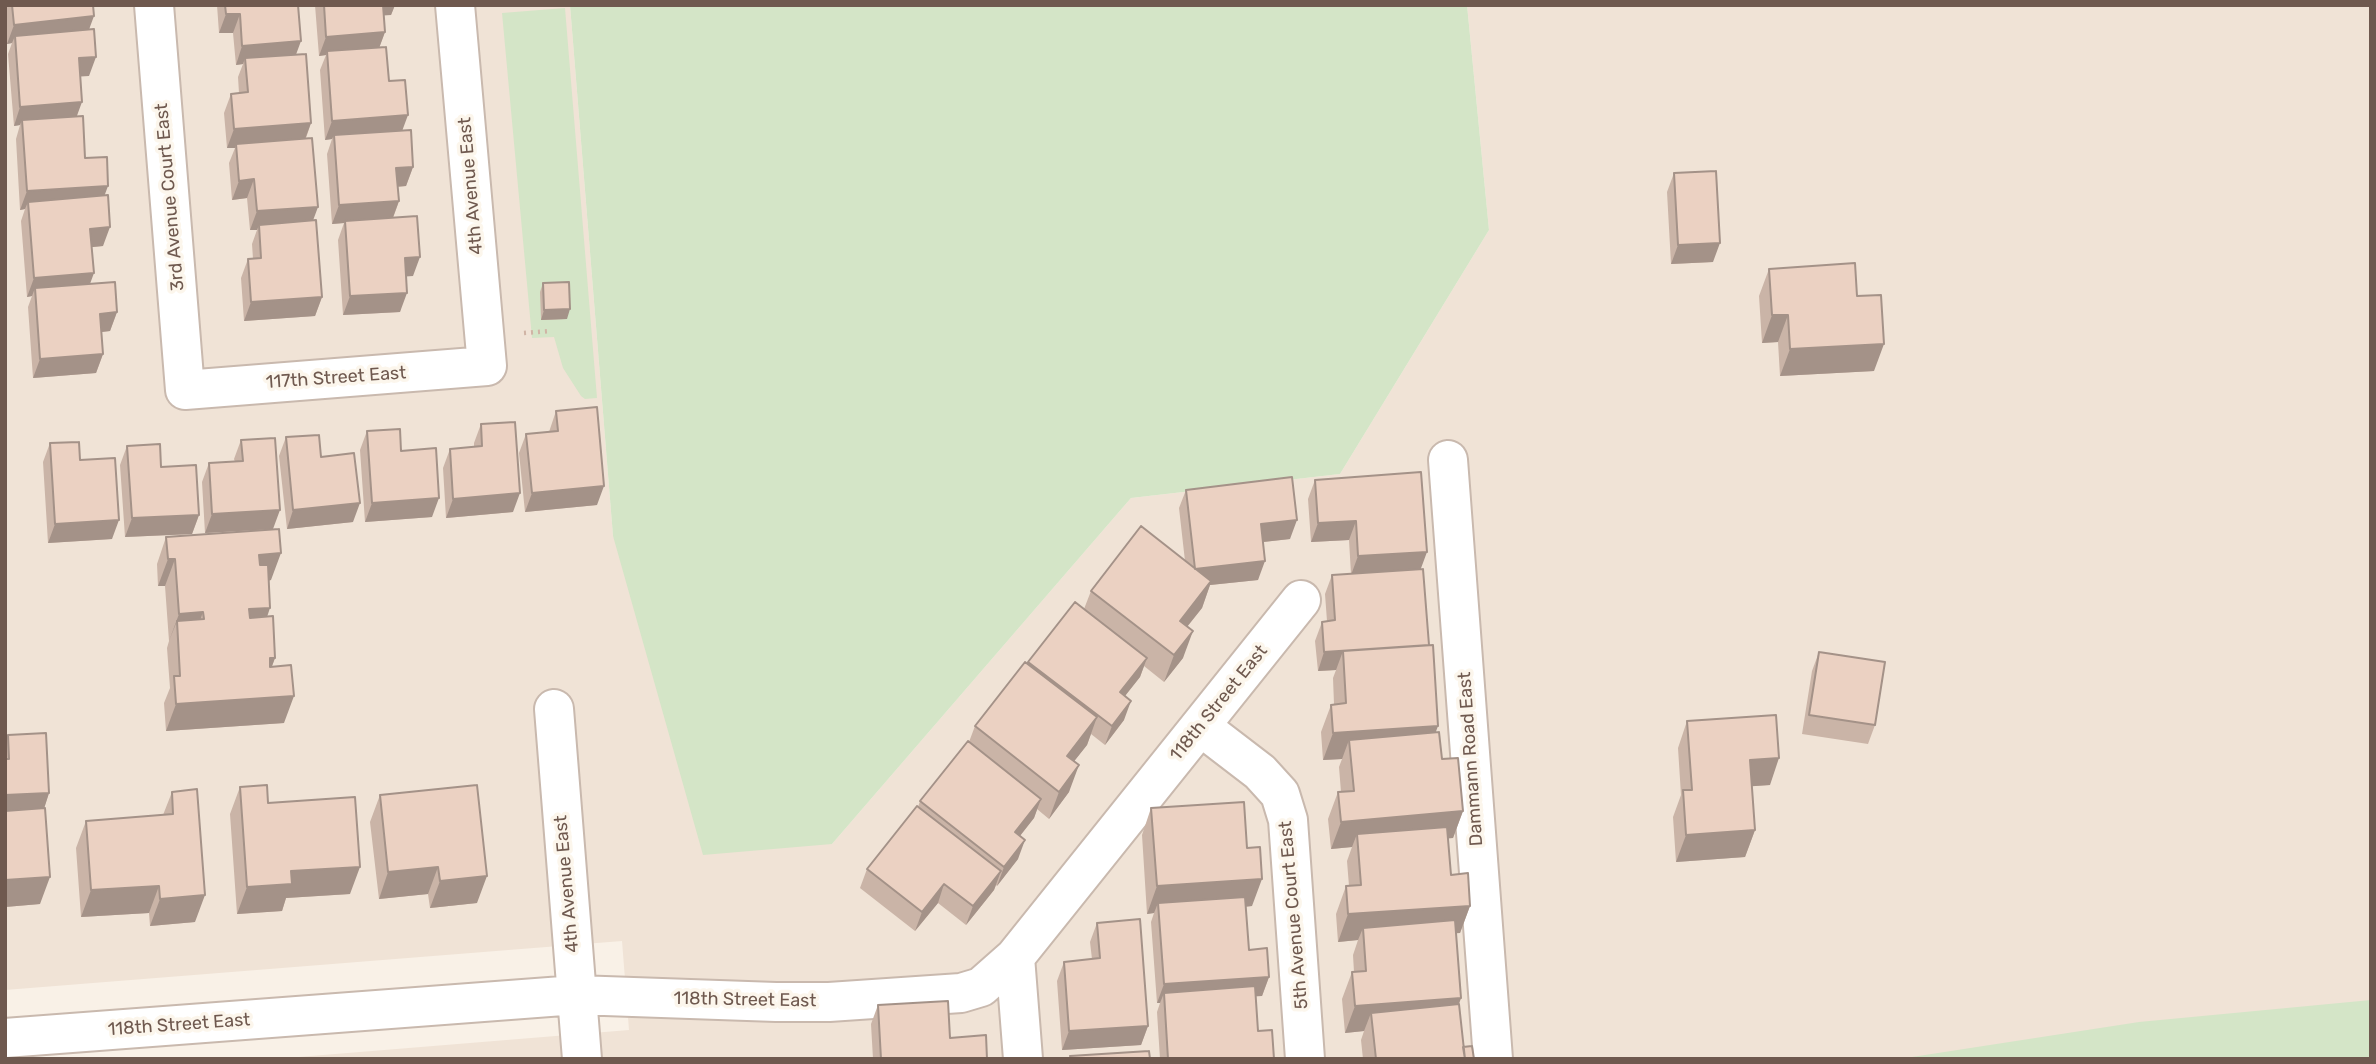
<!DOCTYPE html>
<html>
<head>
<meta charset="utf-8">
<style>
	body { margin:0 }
	#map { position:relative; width:2376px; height:1064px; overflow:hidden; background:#f9f1e7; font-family:Rubik,sans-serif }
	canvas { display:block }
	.frame { position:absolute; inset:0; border:7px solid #6f594f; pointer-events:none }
</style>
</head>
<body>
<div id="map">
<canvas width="2376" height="1064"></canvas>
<div class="frame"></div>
</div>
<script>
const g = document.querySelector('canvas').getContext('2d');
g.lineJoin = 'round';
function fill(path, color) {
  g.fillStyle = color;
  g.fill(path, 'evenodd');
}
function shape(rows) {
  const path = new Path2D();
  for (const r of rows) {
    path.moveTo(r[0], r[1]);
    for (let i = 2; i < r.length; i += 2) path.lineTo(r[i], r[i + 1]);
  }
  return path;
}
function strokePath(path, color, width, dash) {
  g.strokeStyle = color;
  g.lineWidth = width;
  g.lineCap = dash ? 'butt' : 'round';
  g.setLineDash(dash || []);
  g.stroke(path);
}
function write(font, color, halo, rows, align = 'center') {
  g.font = font + ' Rubik,sans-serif';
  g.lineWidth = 7;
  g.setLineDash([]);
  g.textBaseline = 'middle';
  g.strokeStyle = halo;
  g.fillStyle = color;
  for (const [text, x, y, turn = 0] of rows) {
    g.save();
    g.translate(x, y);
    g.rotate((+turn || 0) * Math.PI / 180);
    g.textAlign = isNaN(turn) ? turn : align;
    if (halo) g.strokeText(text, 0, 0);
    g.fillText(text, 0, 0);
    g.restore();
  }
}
fill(shape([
	[5,5,570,5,613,536,832,844,1131,498,1340,474,1489,230,1467,5,2371,5,2371,1059,274,1059,629,1030,622,941,5,990]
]), '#f0e3d6');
fill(shape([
	[570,5,1467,5,1489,230,1340,474,1131,498,832,844,703,855,613,536],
	[565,8,597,398,585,399,581,396,563,368,554,337,532,338,502,13],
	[2371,1000,2371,1059,1899,1059,2139,1022]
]), '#d4e5c7');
const minor = shape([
	[154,5,185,390,487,366,455,5],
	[1448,460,1493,1059],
	[554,709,582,1059],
	[1200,726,1260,772,1280,794,1288,820,1305,1059],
	[1015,957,1023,1059],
	[5,1038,576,995,776,1002,829,1002,961,993,981,987,1015,957,1301,600]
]);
strokePath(minor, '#c9b9ae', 42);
strokePath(shape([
	[524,333,550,331]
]), '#d0b4a5', 4.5, [2, 5]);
strokePath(minor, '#fff', 38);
fill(shape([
	[5,5,93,5,89,30,89,76,80,76,77,117,85,158,105,196,103,246,92,247,90,284,117,312,110,331,101,332,103,354,96,373,33,378,28,307,32,296,27,297,21,221,25,209,20,210,16,139,20,125,14,126,8,54,12,43,7,44,5,28],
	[217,5,298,5,296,55,311,123,306,138,313,220,322,297,315,316,244,321,241,278,248,259,253,259,252,244,257,230,250,230,247,198,232,200,229,163,235,148,227,148,224,113,231,94,239,93,238,77,243,64,236,65,233,33,219,33],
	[315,5,395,5,391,15,383,15,385,32,379,48,413,167,406,186,398,187,399,201,393,218,413,276,406,276,400,312,343,315,338,240,344,223,332,224,327,154,332,139,325,140,320,70,326,55,319,56],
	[1674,173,1713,262,1671,264,1667,192],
	[1769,269,1857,296,1874,371,1780,376,1778,342,1762,343,1759,296],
	[543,283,567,319,541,320,540,292],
	[556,411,597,505,525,512,519,453,526,434,549,432],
	[481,424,513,512,446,518,443,468,450,449,474,447,474,443],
	[367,431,401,451,432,517,365,522,360,450],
	[286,437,321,457,353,522,287,529,279,456],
	[241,440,273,529,205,533,202,482,209,463,235,462,234,459],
	[50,443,80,460,112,539,48,543,43,462],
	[127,446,161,467,199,515,192,534,125,537,120,465],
	[1315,480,1420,570,1436,732,1442,759,1463,811,1453,838,1448,838,1451,875,1470,906,1460,933,1456,933,1461,998,1459,1004,1463,1047,1474,1059,1363,1059,1361,1040,1364,1031,1345,1033,1342,999,1352,972,1354,972,1353,955,1358,940,1338,942,1336,914,1346,886,1349,886,1347,861,1352,847,1331,849,1328,819,1338,792,1341,792,1339,767,1342,759,1323,760,1321,732,1331,705,1334,704,1333,678,1336,670,1318,671,1315,641,1322,622,1327,621,1325,594,1332,575,1351,574,1349,540,1311,542,1308,499],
	[1186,490,1290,539,1263,542,1258,580,1210,585,1202,608,1187,627,1183,658,1164,682,1144,666,1140,677,1125,696,1124,720,1105,745,1091,734,1087,745,1074,761,1069,792,1049,819,1037,809,1034,818,1020,836,1018,859,997,886,996,885,994,890,966,925,938,903,915,931,860,888,867,869,918,807,920,801,969,742,975,726,1028,662,1084,609,1091,591,1185,561,1179,508],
	[166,537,271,580,269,581,267,617,275,658,272,666,284,723,166,731,164,703,170,688,167,648,169,641,165,586,158,586,157,564],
	[1819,652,1875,725,1868,744,1802,734,1812,671],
	[1687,721,1770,785,1752,786,1755,830,1745,857,1676,862,1673,817,1681,795,1678,748],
	[8,735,49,793,44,808,40,904,5,907,5,743],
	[240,787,268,803,350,894,286,898,282,911,237,914,230,814],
	[172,792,195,922,150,926,149,913,81,917,76,848,86,821,163,815],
	[380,795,477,903,430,908,428,894,379,899,370,822],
	[1151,808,1252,906,1246,907,1249,950,1269,977,1262,996,1255,996,1258,1031,1274,1059,1160,1059,1157,1012,1160,1003,1157,1003,1151,922,1154,913,1147,914,1142,835],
	[1097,923,1148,1026,1141,1045,1062,1050,1057,981,1064,962,1092,959,1090,942],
	[878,1005,950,1038,987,1059,873,1059,871,1024]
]), '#cab4a7');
fill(shape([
	[379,5,395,5,391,15,375,16],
	[226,14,240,14,233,33,219,33],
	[94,16,87,35,15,36,12,43,7,44,14,25],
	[385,32,378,51,327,51,326,55,319,56,326,37],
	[301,41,294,60,245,58,243,64,236,65,242,46],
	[96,57,89,76,72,77,79,58],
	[82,102,75,121,22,120,20,125,14,126,20,107],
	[408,115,401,134,334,135,332,139,325,140,332,121],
	[311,123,304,142,236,144,235,148,227,148,234,129],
	[413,167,406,186,390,187,396,168],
	[254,179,247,198,232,200,239,181],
	[108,186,101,205,28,202,25,209,20,210,27,191],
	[399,201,392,220,345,221,344,223,332,224,339,205],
	[318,207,311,226,259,225,257,230,250,230,257,211],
	[110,227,103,246,83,248,90,229],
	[1720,243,1713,262,1671,264,1678,245],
	[420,257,413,276,398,277,405,258],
	[94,273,87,292,35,288,32,296,27,297,34,278],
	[407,293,400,312,343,315,350,296],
	[322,297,315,316,244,321,251,302],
	[570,309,567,319,541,320,544,310],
	[117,312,110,331,93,333,100,314],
	[1772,315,1788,315,1778,342,1762,343],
	[1884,344,1874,371,1780,376,1790,349],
	[103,354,96,373,33,378,40,359],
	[604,486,597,505,525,512,532,493],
	[520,493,513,512,446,518,453,499],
	[439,498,432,517,365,522,372,503],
	[360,503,353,522,287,529,293,510],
	[280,510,273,529,205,533,212,514],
	[199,515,192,534,125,537,132,518],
	[119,520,112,539,48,543,55,524],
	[1297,520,1290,539,1254,543,1261,524],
	[1356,521,1349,540,1311,542,1318,523],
	[1427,552,1420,571,1351,575,1358,556],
	[281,553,271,580,249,582,259,555],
	[168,559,175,559,165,586,158,586],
	[1265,561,1258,580,1210,585,1202,608,1170,648,1195,569],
	[270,608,261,635,240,636,249,609],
	[203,612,193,640,177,621,169,641,179,614],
	[1193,631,1183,658,1164,682,1174,655],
	[1429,645,1343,651,1336,670,1318,671,1324,652],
	[270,658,275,658,265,685],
	[1147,658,1140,677,1113,711,1120,692],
	[294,696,284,723,166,731,176,704],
	[1131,701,1124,720,1105,745,1112,726],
	[1097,717,1087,745,1057,783,1067,756],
	[1438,726,1428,753,1349,740,1342,759,1323,760,1333,733],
	[1779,758,1770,785,1741,787,1750,760],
	[1079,765,1069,792,1049,819,1059,792],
	[49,793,43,812,5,814,5,795],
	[1041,799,1034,818,1008,851,1015,832],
	[1463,811,1453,838,1358,847,1357,834,1352,847,1331,849,1341,822],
	[1755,830,1745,857,1676,862,1686,835],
	[1025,840,1018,859,997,886,1004,867],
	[360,867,350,894,286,898,282,911,237,914,247,887,291,871],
	[438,867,428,894,379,899,388,872],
	[1001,871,994,890,966,925,973,906],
	[487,876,477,903,430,908,440,881],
	[50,877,40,904,5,907,5,880],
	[1262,879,1252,906,1159,913,1158,903,1154,913,1147,914,1157,886],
	[944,884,938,903,915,931,922,912],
	[159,886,149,913,81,917,91,890],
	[205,895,195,922,150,926,160,899],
	[1470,906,1460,933,1364,940,1363,928,1358,940,1338,942,1348,914],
	[1269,977,1262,996,1164,1002,1164,993,1160,1003,1157,1003,1164,984],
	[1461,998,1451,1025,1371,1013,1364,1031,1345,1033,1355,1006],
	[1148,1026,1141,1045,1062,1050,1069,1031]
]), '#a49288');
const building = shape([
	[12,5,93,5,94,16,14,25,12,5],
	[225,5,298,5,301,41,242,46,240,14,226,14,225,5],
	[324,5,383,5,385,32,326,37,324,5],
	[94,29,96,57,79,58,82,102,20,107,15,36,94,29],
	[386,47,389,81,405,80,408,115,332,121,327,51,386,47],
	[306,54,311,123,234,129,231,94,248,92,245,58,306,54],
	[83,116,85,158,107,157,108,186,27,191,22,120,83,116],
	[411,130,413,167,396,168,399,201,339,205,334,135,411,130],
	[312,138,318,207,257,211,254,179,239,181,236,144,312,138],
	[1716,171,1720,243,1678,245,1674,173,1716,171],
	[108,195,110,227,90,229,94,273,34,278,28,202,108,195],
	[417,216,420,257,405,258,407,293,350,296,345,221,417,216],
	[316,220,322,297,251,302,248,259,261,258,259,225,316,220],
	[1855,263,1857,296,1881,295,1884,344,1790,349,1788,315,1772,315,1769,269,1855,263],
	[115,282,117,312,100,314,103,354,40,359,35,288,115,282],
	[569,282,570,309,544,310,543,283,569,282],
	[597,407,604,486,532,493,526,434,558,431,556,411,597,407],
	[515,422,520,493,453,499,450,449,482,446,481,424,515,422],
	[400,429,401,451,436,448,439,498,372,503,367,431,400,429],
	[319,435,321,457,354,453,360,503,293,510,286,437,319,435],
	[275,438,280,510,212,514,209,463,243,461,241,440,275,438],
	[79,442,80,460,115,458,119,520,55,524,50,443,79,442],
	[160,444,161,467,196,465,199,515,132,518,127,446,160,444],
	[1421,472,1427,552,1358,556,1356,521,1318,523,1315,480,1421,472],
	[1292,477,1297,520,1261,524,1265,561,1195,569,1186,490,1292,477],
	[1141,526,1211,581,1180,621,1193,631,1174,655,1091,591,1141,526],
	[279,529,281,553,259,555,260,565,268,565,270,608,249,609,250,618,273,616,275,658,270,658,270,667,291,665,294,696,176,704,174,676,180,676,177,621,204,619,203,612,179,614,175,559,168,559,166,537,279,529],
	[1423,569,1429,645,1324,652,1322,622,1335,620,1332,575,1423,569],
	[1075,602,1147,658,1120,692,1131,701,1112,726,1028,662,1075,602],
	[1433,645,1438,726,1333,733,1331,705,1346,703,1343,651,1433,645],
	[1819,652,1885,662,1875,725,1809,715,1819,652],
	[1025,662,1097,717,1067,756,1079,765,1059,792,975,726,1025,662],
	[1776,715,1779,758,1750,760,1755,830,1686,835,1683,790,1692,790,1687,721,1776,715],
	[1439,732,1442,759,1458,758,1463,811,1341,822,1338,792,1354,791,1349,740,1439,732],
	[46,733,49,793,5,795,5,759,9,759,8,735,46,733],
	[968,741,1041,799,1015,832,1025,840,1004,867,920,801,968,741],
	[267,785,268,803,355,797,360,867,291,871,292,884,247,887,240,787,267,785],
	[477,785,487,876,440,881,438,867,388,872,380,795,477,785],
	[197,789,205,895,160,899,159,886,91,890,86,821,173,814,172,792,197,789],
	[1244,802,1247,848,1260,847,1262,879,1157,886,1151,808,1244,802],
	[917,806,1001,871,973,906,944,884,922,912,867,869,917,806],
	[45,808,50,877,5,880,5,811,45,808],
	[1447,827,1451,875,1468,873,1470,906,1348,914,1346,886,1361,885,1357,834,1447,827],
	[1245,897,1249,950,1267,948,1269,977,1164,984,1158,903,1245,897],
	[1140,919,1148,1026,1069,1031,1064,962,1100,958,1097,923,1140,919],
	[1455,920,1461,998,1355,1006,1352,972,1366,971,1363,928,1455,920],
	[1255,986,1258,1031,1272,1030,1274,1059,1168,1059,1164,993,1255,986],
	[948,1001,950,1038,986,1035,987,1059,881,1059,878,1005,948,1001],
	[1459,1004,1465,1059,1376,1059,1371,1013,1459,1004],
	[1472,1046,1474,1059,1465,1059,1463,1047,1472,1046],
	[1149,1051,1150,1059,1071,1059,1070,1056,1149,1051]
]);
fill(building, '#ebd1c2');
strokePath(building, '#a49288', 2);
write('18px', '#6f594f', '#fcf6ec', [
	["4th Avenue East",471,186,-95],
	["3rd Avenue Court East",170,197,-95],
	["117th Street East",336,378,-4],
	["118th Street East",1219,703,-51],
	["Dammann Road East",1471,759,-94],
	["4th Avenue East",567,884,-95],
	["5th Avenue Court East",1294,915,-95],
	["118th Street East",745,1000,1],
	["118th Street East",179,1025,-4]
]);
</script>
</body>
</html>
